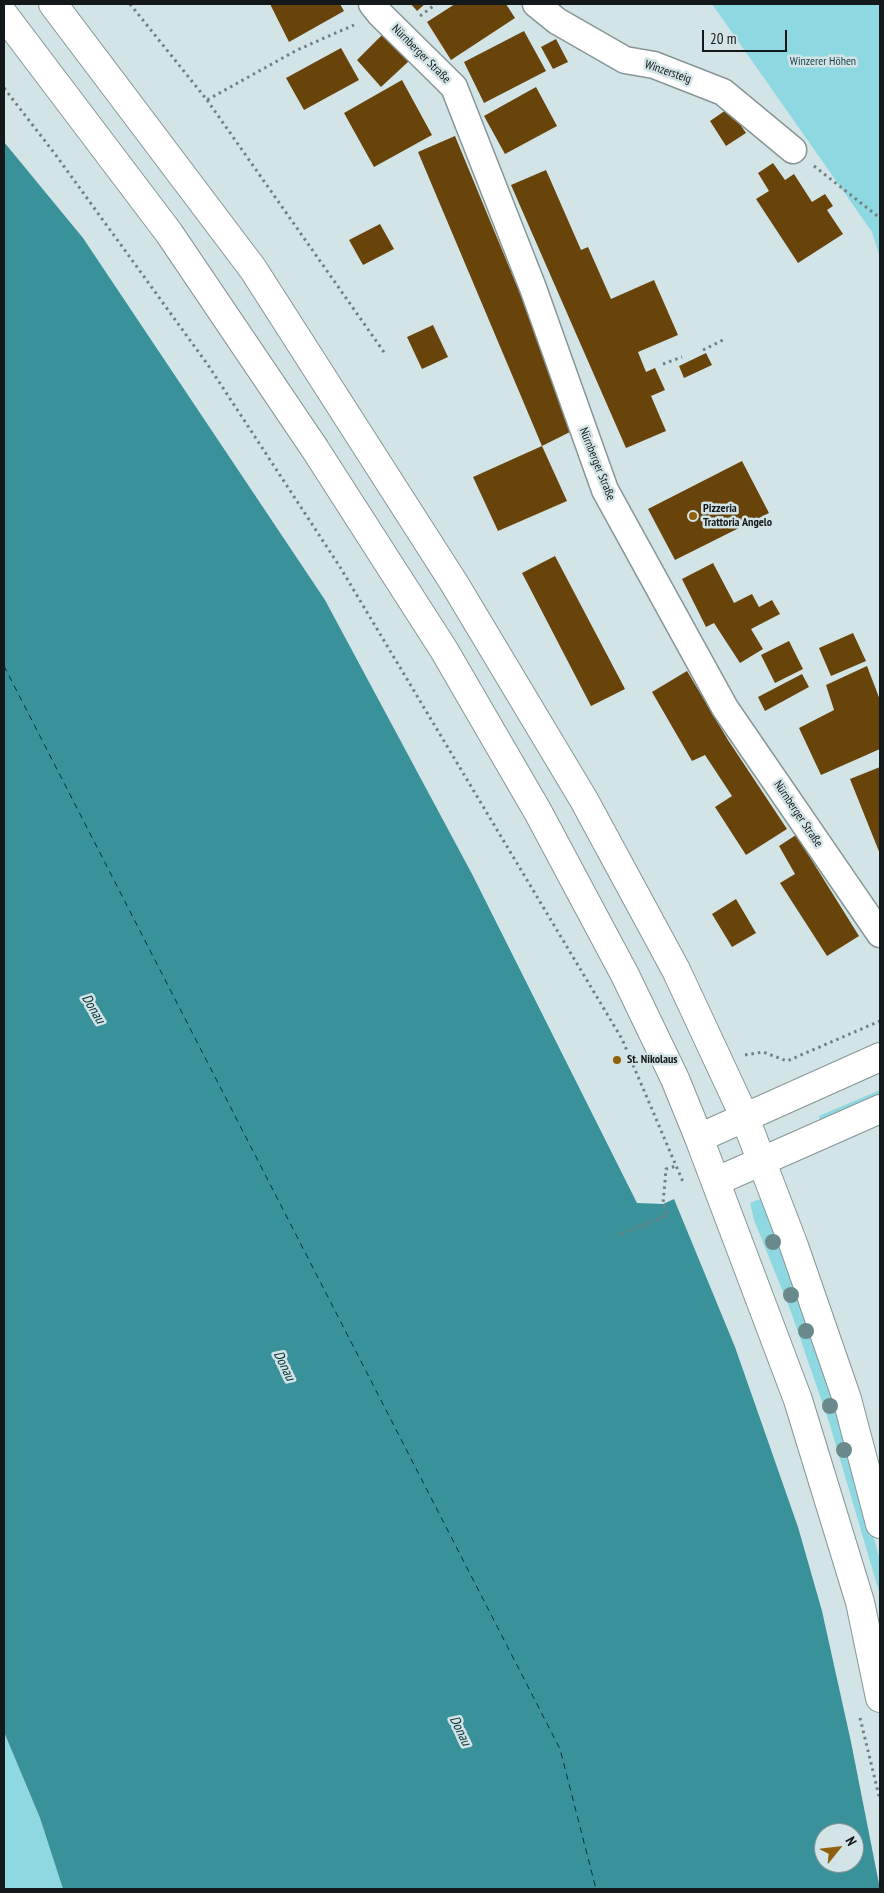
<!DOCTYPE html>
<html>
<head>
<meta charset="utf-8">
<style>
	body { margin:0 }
	#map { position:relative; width:884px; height:1893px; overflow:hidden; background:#d3e4e6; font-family:"PT Sans Narrow",sans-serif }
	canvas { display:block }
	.frame { position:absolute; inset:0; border:5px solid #13191a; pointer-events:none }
	.north { position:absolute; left:814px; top:1823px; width:50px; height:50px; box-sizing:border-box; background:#d3e4e6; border:1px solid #869394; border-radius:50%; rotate:61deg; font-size:14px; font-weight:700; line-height:20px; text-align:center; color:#13191a }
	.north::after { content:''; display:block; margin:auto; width:18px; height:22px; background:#91600f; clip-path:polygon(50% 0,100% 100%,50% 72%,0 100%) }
	.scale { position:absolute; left:702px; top:30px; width:85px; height:22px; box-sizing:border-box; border:2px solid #13191a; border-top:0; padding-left:6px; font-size:15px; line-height:18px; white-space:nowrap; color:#13191a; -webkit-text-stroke:4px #d3e4e6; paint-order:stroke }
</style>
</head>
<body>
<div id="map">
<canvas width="884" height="1893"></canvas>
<div class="frame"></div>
<div class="north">N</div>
<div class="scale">20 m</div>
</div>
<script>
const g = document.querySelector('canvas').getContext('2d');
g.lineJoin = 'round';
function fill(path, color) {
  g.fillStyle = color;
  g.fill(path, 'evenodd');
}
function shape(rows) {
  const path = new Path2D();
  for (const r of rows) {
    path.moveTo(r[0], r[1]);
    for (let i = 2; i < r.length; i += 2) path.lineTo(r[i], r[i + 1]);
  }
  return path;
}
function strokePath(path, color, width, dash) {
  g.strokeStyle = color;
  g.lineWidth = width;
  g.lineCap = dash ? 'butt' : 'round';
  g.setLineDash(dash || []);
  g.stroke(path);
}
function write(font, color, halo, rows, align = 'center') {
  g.font = font + ' "PT Sans Narrow",sans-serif';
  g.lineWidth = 5;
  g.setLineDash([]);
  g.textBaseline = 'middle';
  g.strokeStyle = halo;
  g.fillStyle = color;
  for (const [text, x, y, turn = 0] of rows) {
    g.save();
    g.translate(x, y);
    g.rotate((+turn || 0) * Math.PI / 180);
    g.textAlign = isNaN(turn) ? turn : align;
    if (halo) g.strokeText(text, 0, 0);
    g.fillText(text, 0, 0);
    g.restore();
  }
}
fill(shape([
	[712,4,880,4,880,258,872,232],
	[880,1090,880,1098,820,1122,819,1116],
	[765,1197,846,1438,880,1560,880,1595,829,1422,791,1312,754,1220,750,1203],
	[4,1732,40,1818,63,1889,4,1889]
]), '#8ed9e1');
fill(shape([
	[4,142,83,238,325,600,472,874,637,1203,663,1204,674,1199,735,1347,798,1527,822,1611,851,1742,880,1889,63,1889,40,1818,4,1732],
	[824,1833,854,1833,854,1863,824,1863]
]), '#39919a');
strokePath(shape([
	[4,666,560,1749,596,1889]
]), '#053135', 1, [6, 5]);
fill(shape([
	[270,4,340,4,344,11,289,42],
	[411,4,425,4,417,11],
	[455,4,506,4,515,18,451,60,427,22],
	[524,31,546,71,484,103,464,62],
	[382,35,409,61,381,87,357,60],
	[556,39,568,62,553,69,541,47],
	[341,48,359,80,304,110,286,78],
	[402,80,432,135,374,167,344,113],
	[536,87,557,126,505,154,484,116],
	[729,108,746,133,726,146,710,121],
	[455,136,576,429,542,446,418,152],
	[773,163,785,180,794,174,812,202,825,194,833,206,827,210,843,234,798,263,756,199,769,191,758,173],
	[546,170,581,250,588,247,611,299,654,280,678,335,638,352,646,372,655,368,665,390,651,396,666,431,626,448,511,185],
	[380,224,394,249,363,265,349,240],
	[433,325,448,357,422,369,407,337],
	[706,353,712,365,684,378,679,366],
	[542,446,567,501,498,531,473,477],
	[742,461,769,513,675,560,648,509],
	[555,556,625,689,591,706,522,573],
	[713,563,734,603,752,594,759,607,772,600,780,614,751,629,763,649,740,663,714,623,706,627,682,579],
	[853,633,866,661,831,676,819,648],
	[789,641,803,669,775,683,761,655],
	[867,666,880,700,880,749,821,775,799,728,834,710,826,685],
	[687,671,728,740,787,829,746,855,715,807,732,796,705,755,692,761,652,692],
	[802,674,809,687,765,711,758,697],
	[880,767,880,854,850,779],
	[796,835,859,936,827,956,780,883,795,874,779,846],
	[736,899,756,933,732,947,712,914]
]), '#68440a');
const minor = shape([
	[372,4,380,14,454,87,533,288,605,490,725,708,880,934],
	[536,4,557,21,625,60,654,65,723,92,793,150]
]);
const secondary = shape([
	[53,4,253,269,454,583,584,800,676,970,745,1118,794,1246,847,1399,880,1524],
	[4,15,169,233,315,449,444,650,538,812,625,975,675,1079,699,1138,798,1400,860,1602,880,1698],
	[699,1138,880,1057],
	[717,1181,880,1109]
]);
strokePath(minor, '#869697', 29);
strokePath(secondary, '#869697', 30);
strokePath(shape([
	[130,4,207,100,297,50,354,25],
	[420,16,436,4],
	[4,88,55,154,208,365,340,567,622,1039,683,1182],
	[207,100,386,355],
	[814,166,880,218],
	[703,350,723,340],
	[663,364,682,357],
	[745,1055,763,1052,787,1061,880,1021],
	[621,1234,668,1215,663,1204,666,1169,676,1166],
	[860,1718,880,1800]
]), '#747f81', 3, [2.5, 4]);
strokePath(minor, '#fff', 26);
strokePath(secondary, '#fff', 28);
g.fillStyle = '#6a898c';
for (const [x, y] of [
	[773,1242],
	[791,1295],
	[806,1331],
	[830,1406],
	[844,1450]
]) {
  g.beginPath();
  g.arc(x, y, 8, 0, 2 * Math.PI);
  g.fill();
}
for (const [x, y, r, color] of [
	[693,516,5,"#91600f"],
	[617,1060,5,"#91600f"]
]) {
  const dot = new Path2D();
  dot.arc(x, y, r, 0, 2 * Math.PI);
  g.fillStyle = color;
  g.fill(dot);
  strokePath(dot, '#d3e4e6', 2);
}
write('12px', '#13191a', '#d3e4e6', [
	["Nürnberger Straße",421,54,45],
	["Winzersteig",668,72,19],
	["Nürnberger Straße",597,464,68],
	["Nürnberger Straße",798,814,56]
]);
write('12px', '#153e42', '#d3e4e6', [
	["Winzerer Höhen",823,62]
]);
write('bold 12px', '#13191a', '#d3e4e6', [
	["Pizzeria",703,509],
	["Trattoria Angelo",703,523],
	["St. Nikolaus",627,1060]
], 'left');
write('italic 14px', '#053135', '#d3e4e6', [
	["Donau",93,1009,59],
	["Donau",284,1366,64],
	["Donau",460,1731,64]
]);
</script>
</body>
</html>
